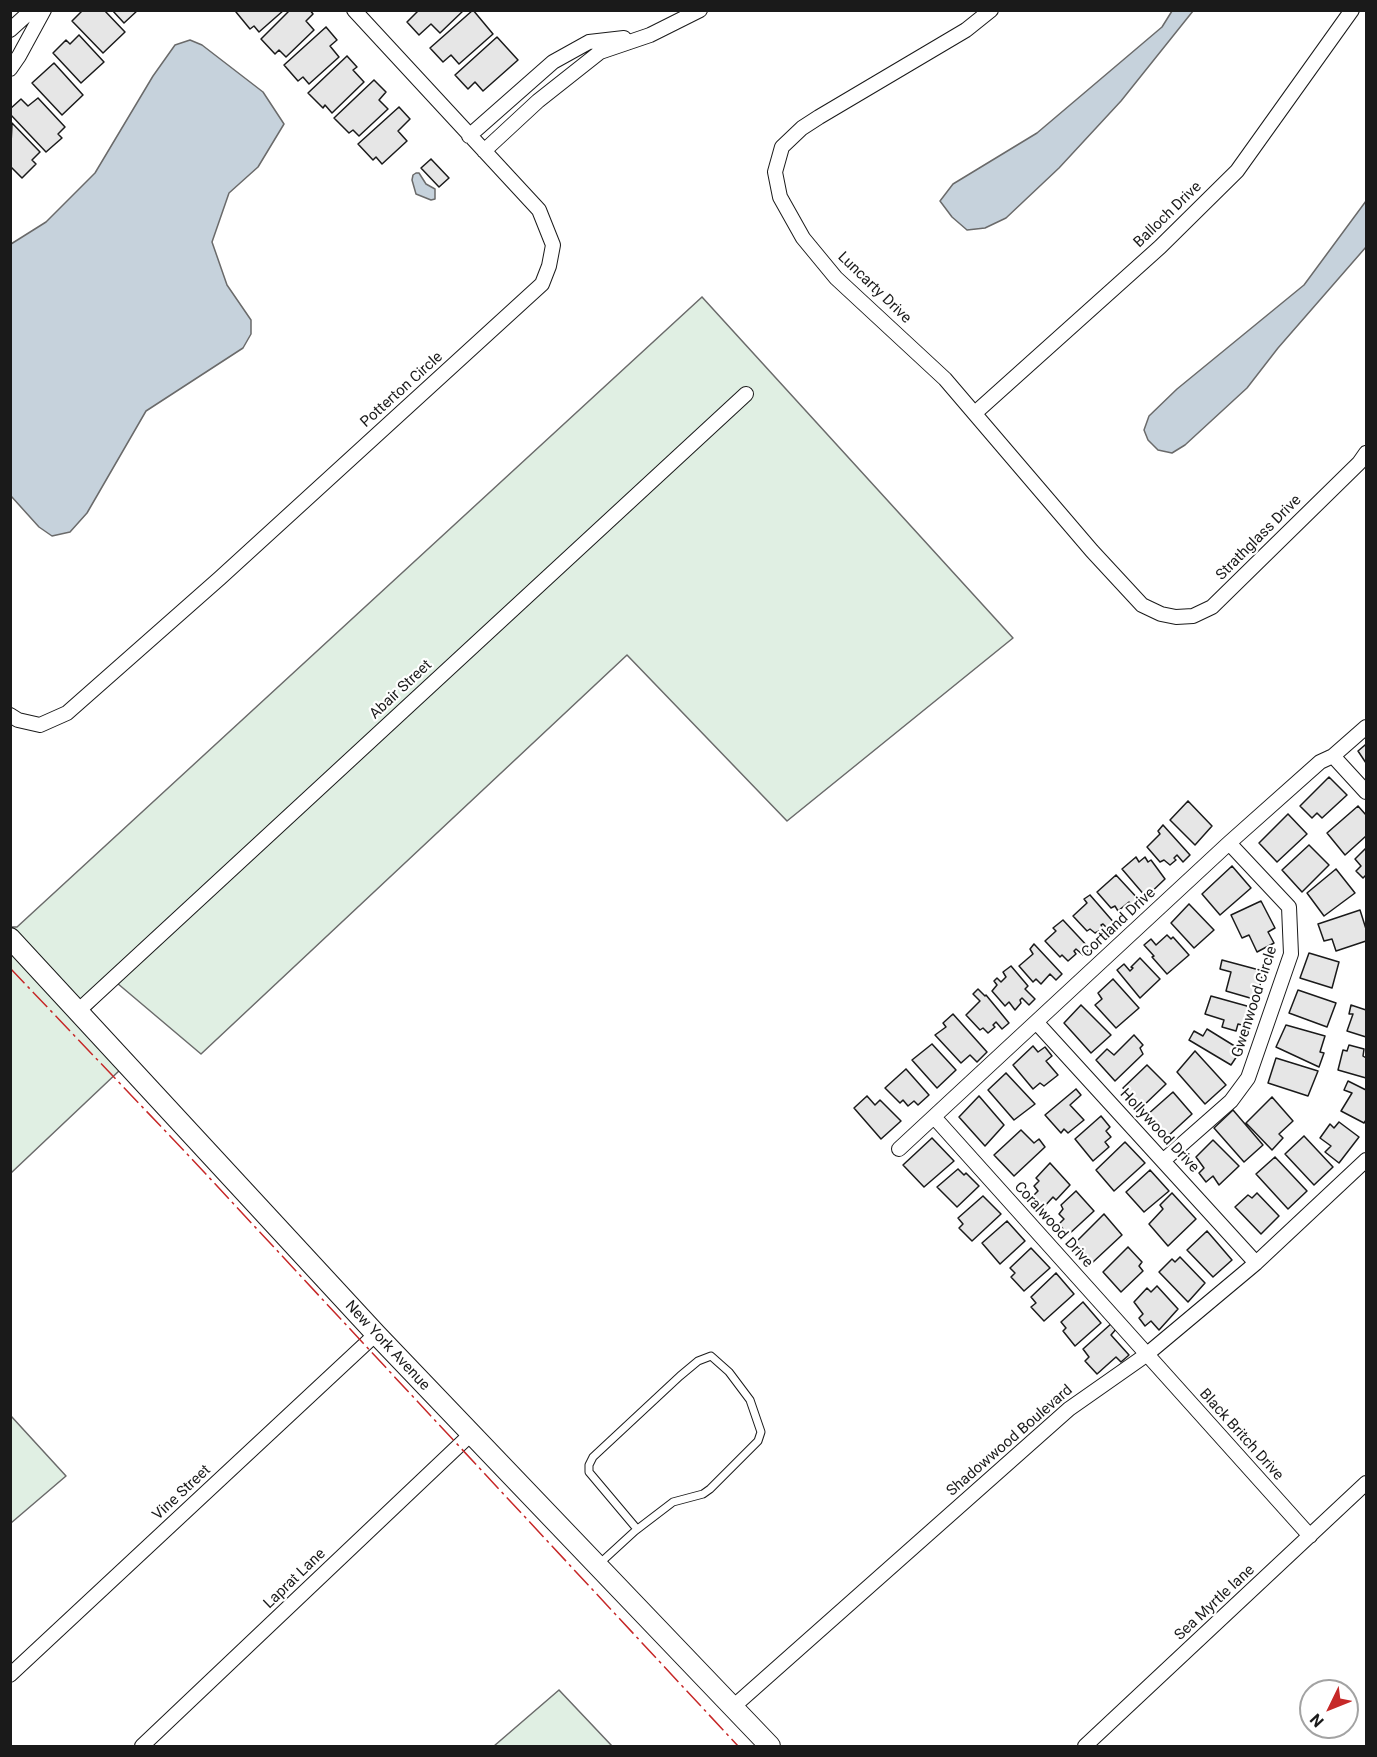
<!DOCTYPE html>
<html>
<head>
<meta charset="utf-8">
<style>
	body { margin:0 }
	#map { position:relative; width:1377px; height:1757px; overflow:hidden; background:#fff; font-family:Roboto,sans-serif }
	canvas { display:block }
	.frame { position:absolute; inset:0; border:12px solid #1a1a1a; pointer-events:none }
	.north { position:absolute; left:1299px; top:1679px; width:60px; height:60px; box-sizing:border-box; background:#fff; border:2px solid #a3a3a3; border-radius:50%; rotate:227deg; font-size:16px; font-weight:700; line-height:24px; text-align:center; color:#1a1a1a }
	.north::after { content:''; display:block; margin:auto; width:21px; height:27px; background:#c62828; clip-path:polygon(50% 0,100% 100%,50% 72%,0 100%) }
</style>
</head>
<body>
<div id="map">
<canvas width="1377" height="1757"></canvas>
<div class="frame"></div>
<div class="north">N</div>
</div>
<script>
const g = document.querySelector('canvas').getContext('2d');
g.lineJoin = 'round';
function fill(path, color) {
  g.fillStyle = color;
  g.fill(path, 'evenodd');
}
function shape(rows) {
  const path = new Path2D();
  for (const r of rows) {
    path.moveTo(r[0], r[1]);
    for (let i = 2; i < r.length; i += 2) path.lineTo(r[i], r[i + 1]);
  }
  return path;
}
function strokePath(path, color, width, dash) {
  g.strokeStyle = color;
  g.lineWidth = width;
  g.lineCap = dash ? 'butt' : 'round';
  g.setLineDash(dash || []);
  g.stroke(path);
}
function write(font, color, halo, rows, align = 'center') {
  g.font = font + ' Roboto,sans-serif';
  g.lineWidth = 4.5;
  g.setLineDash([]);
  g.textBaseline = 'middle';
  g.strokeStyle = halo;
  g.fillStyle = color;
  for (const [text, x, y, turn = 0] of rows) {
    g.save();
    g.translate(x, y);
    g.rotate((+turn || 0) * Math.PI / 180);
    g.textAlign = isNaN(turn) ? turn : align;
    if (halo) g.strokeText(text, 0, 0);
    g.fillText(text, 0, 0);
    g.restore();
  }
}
const green = shape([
	[702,297,1013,638,787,821,627,655,201,1054,117,983,90,1010,12,927,17,927,702,297],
	[11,952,120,1070,11,1173,11,952],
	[11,1416,66,1476,11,1523,10,1523,11,1416],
	[559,1690,612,1746,494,1746,559,1690]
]);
fill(green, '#e0efe3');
strokePath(green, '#6a6a6a', 1.5);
const water = shape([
	[1172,11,1193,11,1121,101,1059,168,1006,218,985,228,967,230,952,217,940,201,953,184,1037,133,1162,27,1172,11],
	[190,40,202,45,263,92,284,124,258,167,229,193,212,242,227,285,251,320,251,334,243,348,146,411,87,513,70,532,52,536,39,527,11,496,11,244,46,222,95,173,153,76,175,45,190,40],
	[416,173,419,173,426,184,435,189,435,199,431,200,416,194,412,180,413,175,416,173],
	[1366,201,1366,247,1278,348,1247,388,1185,445,1172,453,1158,450,1148,440,1144,430,1149,416,1177,389,1304,285,1366,201]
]);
fill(water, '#c6d2dc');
strokePath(water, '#6a6a6a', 1.5);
const building = shape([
	[83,10,104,10,125,32,103,53,72,21,83,10],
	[112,10,138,10,124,23,112,10],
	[237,10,284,10,259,32,254,26,250,29,236,12,237,10],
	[290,10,310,10,313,14,306,21,314,30,286,57,279,50,275,54,261,39,290,10],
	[419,10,464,10,440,33,431,24,419,35,407,22,419,10],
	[473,10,493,34,459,64,451,55,443,62,430,48,473,10],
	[326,27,337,40,330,46,339,57,309,84,303,77,298,81,284,65,326,27],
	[79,35,104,62,81,83,53,53,66,40,70,44,79,35],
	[497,37,518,60,483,91,475,82,468,89,455,75,497,37],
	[347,56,357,67,353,70,364,82,332,113,325,105,323,108,308,93,347,56],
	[54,63,83,95,62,115,32,83,54,63],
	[374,80,386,92,379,100,388,109,359,136,353,130,349,133,334,118,374,80],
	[38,98,65,127,58,134,62,138,46,152,10,114,10,109,21,99,28,106,38,98],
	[399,107,410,119,398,131,407,141,382,164,376,157,373,160,358,144,399,107],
	[12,123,40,152,32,160,36,164,22,178,10,166,12,123],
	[431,159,449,178,439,187,421,168,431,159],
	[1365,745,1366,747,1366,763,1358,751,1365,745],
	[1329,777,1347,795,1322,818,1317,813,1312,818,1300,806,1329,777],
	[1188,801,1212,826,1195,845,1170,820,1188,801],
	[1358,806,1366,815,1366,836,1345,855,1327,833,1358,806],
	[1288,814,1307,834,1277,862,1259,843,1288,814],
	[1163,825,1190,855,1183,862,1177,855,1174,858,1176,860,1170,865,1164,860,1160,862,1147,847,1160,834,1158,831,1163,825],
	[1309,845,1329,865,1302,892,1282,870,1309,845],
	[1366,848,1366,875,1363,878,1356,871,1361,866,1355,859,1366,848],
	[1136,857,1139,862,1145,857,1148,862,1151,860,1165,879,1146,897,1122,869,1136,857],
	[1232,866,1251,888,1220,915,1202,894,1232,866],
	[1336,869,1355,893,1324,916,1307,893,1336,869],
	[1116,875,1140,901,1134,907,1129,902,1118,911,1115,906,1111,908,1097,892,1116,875],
	[1090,895,1116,925,1110,931,1103,924,1101,925,1103,929,1095,933,1090,929,1087,931,1073,916,1087,903,1084,899,1090,895],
	[1261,901,1275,928,1268,932,1274,943,1257,952,1249,935,1242,938,1231,915,1261,901],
	[1189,904,1214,930,1194,948,1171,923,1189,904],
	[1360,910,1366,929,1366,941,1336,951,1332,939,1324,941,1318,924,1360,910],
	[1063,920,1090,949,1083,955,1076,949,1074,951,1076,954,1068,961,1062,955,1060,957,1045,941,1056,931,1053,928,1063,920],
	[1167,935,1171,939,1173,937,1189,955,1167,974,1152,957,1154,956,1144,945,1151,939,1156,945,1167,935],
	[1034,944,1062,974,1056,980,1050,974,1041,984,1036,979,1033,982,1019,966,1033,954,1030,949,1034,944],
	[1309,953,1339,962,1332,988,1300,978,1309,953],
	[1140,958,1160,979,1140,998,1117,970,1124,964,1130,971,1133,968,1131,967,1140,958],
	[1222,960,1263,971,1257,1000,1226,991,1231,972,1220,969,1222,960],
	[1011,966,1028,986,1025,989,1035,999,1029,1005,1022,998,1020,1000,1021,1003,1015,1010,1009,1002,1005,1006,992,991,997,985,994,981,997,978,1001,982,1006,977,1003,972,1011,966],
	[1113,979,1139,1008,1116,1028,1095,1005,1102,999,1098,993,1113,979],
	[978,989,985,996,986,995,1009,1023,1002,1029,996,1022,993,1025,995,1027,988,1033,983,1028,980,1030,966,1015,980,1001,973,994,978,989],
	[1298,990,1336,1003,1327,1027,1289,1013,1298,990],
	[1211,996,1254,1008,1249,1027,1238,1024,1236,1031,1222,1027,1224,1020,1205,1014,1211,996],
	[1081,1005,1111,1035,1091,1053,1064,1023,1081,1005],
	[1351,1005,1366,1010,1366,1037,1347,1031,1353,1014,1349,1014,1351,1005],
	[953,1014,987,1052,977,1062,970,1055,961,1063,935,1035,946,1027,943,1023,953,1014],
	[1286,1025,1325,1036,1320,1052,1324,1053,1319,1067,1276,1047,1286,1025],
	[1207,1029,1241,1050,1231,1065,1189,1040,1194,1031,1203,1036,1207,1029],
	[1134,1035,1143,1045,1140,1048,1143,1054,1115,1081,1096,1060,1107,1049,1114,1055,1134,1035],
	[932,1044,956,1070,937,1088,912,1060,932,1044],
	[1349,1045,1364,1049,1363,1056,1366,1058,1366,1078,1338,1070,1343,1050,1347,1051,1349,1045],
	[1033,1046,1038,1052,1045,1047,1052,1056,1046,1061,1058,1075,1044,1086,1040,1083,1033,1089,1013,1065,1033,1046],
	[1195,1051,1226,1085,1205,1104,1177,1072,1195,1051],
	[1276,1058,1318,1071,1308,1096,1268,1083,1276,1058],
	[1147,1065,1166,1084,1141,1108,1123,1088,1147,1065],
	[906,1069,929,1095,918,1105,914,1101,908,1106,903,1100,900,1103,885,1088,906,1069],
	[1006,1073,1035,1104,1014,1120,988,1090,1006,1073],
	[1348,1081,1366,1090,1366,1120,1364,1123,1341,1111,1352,1093,1344,1090,1348,1081],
	[1076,1089,1081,1095,1070,1105,1084,1120,1068,1133,1064,1129,1061,1133,1045,1115,1076,1089],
	[1173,1092,1192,1114,1167,1137,1147,1115,1173,1092],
	[867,1096,875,1105,880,1100,901,1121,881,1139,854,1108,867,1096],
	[979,1096,1004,1125,985,1146,959,1117,979,1096],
	[1272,1097,1293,1121,1279,1134,1283,1138,1272,1150,1246,1123,1272,1097],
	[1233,1110,1263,1145,1244,1162,1214,1128,1233,1110],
	[1101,1116,1110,1127,1106,1131,1111,1137,1105,1142,1109,1147,1093,1161,1075,1139,1101,1116],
	[1339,1122,1359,1137,1339,1163,1325,1152,1331,1146,1320,1138,1330,1124,1334,1128,1339,1122],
	[1021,1130,1034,1143,1039,1139,1045,1147,1014,1176,994,1155,1021,1130],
	[1304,1136,1333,1167,1314,1185,1285,1154,1304,1136],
	[932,1138,954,1161,924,1187,903,1165,932,1138],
	[1213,1140,1239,1166,1219,1185,1213,1176,1206,1182,1199,1173,1204,1168,1196,1157,1213,1140],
	[1125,1142,1145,1163,1114,1191,1096,1170,1125,1142],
	[1275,1157,1307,1191,1288,1209,1256,1174,1275,1157],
	[1050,1163,1070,1185,1056,1200,1053,1197,1043,1208,1033,1196,1038,1191,1034,1186,1039,1181,1036,1178,1050,1163],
	[958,1169,964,1175,966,1173,979,1186,957,1207,937,1187,958,1169],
	[1150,1170,1169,1191,1144,1212,1126,1192,1150,1170],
	[1076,1191,1094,1211,1068,1235,1059,1224,1064,1219,1059,1214,1063,1209,1061,1205,1076,1191],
	[1172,1193,1196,1219,1168,1246,1149,1224,1163,1209,1160,1205,1172,1193],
	[1257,1193,1279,1216,1261,1234,1235,1207,1248,1195,1252,1198,1257,1193],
	[983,1196,1001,1214,972,1241,959,1228,963,1224,958,1218,983,1196],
	[1104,1214,1122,1235,1093,1262,1075,1243,1104,1214],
	[1007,1221,1025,1241,1000,1264,982,1243,1007,1221],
	[1207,1231,1232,1260,1213,1277,1187,1250,1207,1231],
	[1128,1247,1142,1262,1139,1266,1143,1271,1121,1292,1103,1272,1128,1247],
	[1031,1248,1050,1268,1024,1291,1011,1277,1015,1273,1010,1268,1031,1248],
	[1180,1257,1205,1283,1188,1302,1159,1272,1172,1259,1175,1262,1180,1257],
	[1056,1273,1074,1294,1044,1321,1031,1307,1036,1303,1031,1297,1056,1273],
	[1157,1286,1178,1309,1159,1330,1151,1321,1145,1326,1139,1318,1143,1314,1134,1302,1147,1288,1151,1292,1157,1286],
	[1083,1302,1101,1323,1075,1346,1063,1331,1066,1328,1061,1322,1083,1302],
	[1112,1323,1117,1328,1111,1335,1129,1355,1121,1362,1116,1357,1097,1374,1085,1361,1089,1357,1083,1349,1112,1323]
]);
fill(building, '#e6e6e6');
strokePath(building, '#1a1a1a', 1.5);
const lane = shape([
	[599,1564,635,1531,673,1502,703,1494,710,1489,758,1441,761,1432,750,1400,729,1372,711,1356,698,1361,680,1376,593,1457,589,1465,589,1472,637,1529]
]);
const street = shape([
	[991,10,966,30,819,117,802,128,782,147,775,172,780,197,803,238,836,278,945,379,1092,551,1142,605,1161,614,1176,617,1193,616,1212,607,1359,463,1366,453],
	[10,30,32,10],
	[10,69,19,56,44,10],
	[469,136,553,62,589,42,624,38],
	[484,151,538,101,600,52,650,35,700,10],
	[975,413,1160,247,1237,171,1352,10],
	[10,715,18,720,40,725,67,713,220,578,542,284,549,266,553,245,539,210,354,10],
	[1333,756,1366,792],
	[78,1011,746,394],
	[1037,1023,1256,1263],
	[934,1117,1310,1536],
	[899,1149,1229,843,1320,762,1333,756,1366,727],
	[1164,1160,1231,1101,1248,1078,1291,954,1289,907,1229,843],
	[10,1675,376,1334],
	[733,1707,1069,1409,1146,1355,1256,1263,1366,1160],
	[142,1746,470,1435],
	[1085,1746,1366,1483]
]);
const secondary = shape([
	[10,938,376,1334,770,1746]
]);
strokePath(lane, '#1a1a1a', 9);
strokePath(street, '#1a1a1a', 16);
strokePath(secondary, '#1a1a1a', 22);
strokePath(lane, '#fff', 7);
strokePath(street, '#fff', 14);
strokePath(secondary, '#fff', 20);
strokePath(shape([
	[10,968,190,1157,738,1746]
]), '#c62828', 1.5, [21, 4.5, 3, 4.5]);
write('15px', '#1a1a1a', '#fff', [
	["Balloch Drive",1168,215,-44],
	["Luncarty Drive",874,288,44],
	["Potterton Circle",402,390,-42],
	["Strathglass Drive",1259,538,-45],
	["Abair Street",401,690,-43],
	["Cortland Drive",1119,923,-43],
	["Gwenwood Circle",1255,1002,-72],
	["Hollywood Drive",1159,1131,47],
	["Coralwood Drive",1053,1225,48],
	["New York Avenue",387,1346,47],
	["Black Britch Drive",1241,1435,48],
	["Shadowwood Boulevard",1010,1441,-41],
	["Vine Street",182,1493,-43],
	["Laprat Lane",295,1579,-44],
	["Sea Myrtle lane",1215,1603,-43]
]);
</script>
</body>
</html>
